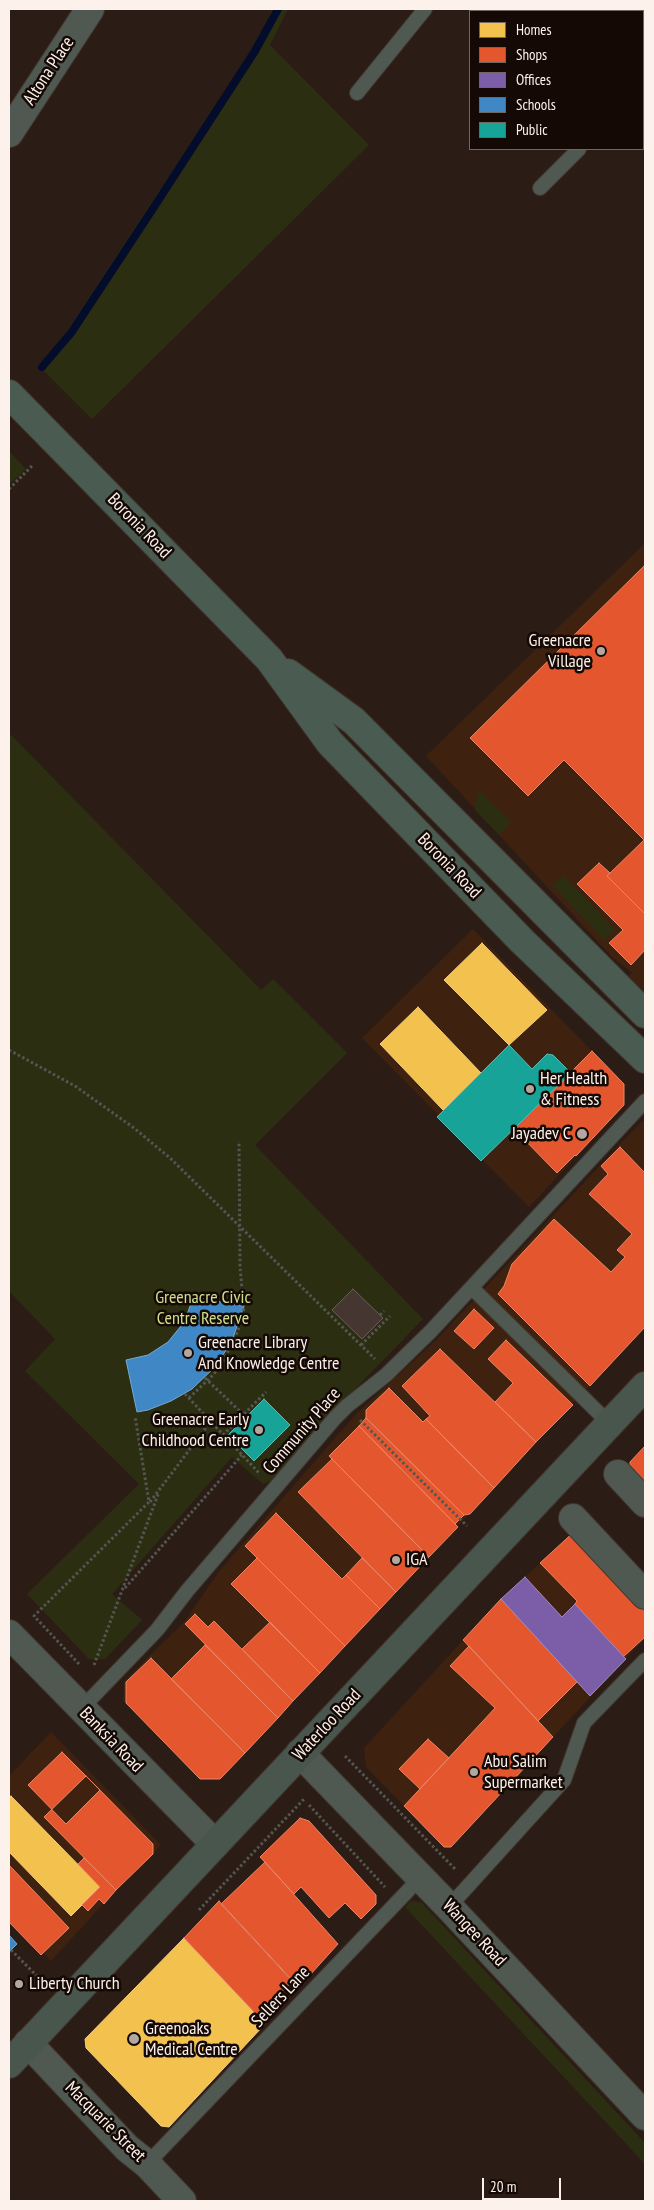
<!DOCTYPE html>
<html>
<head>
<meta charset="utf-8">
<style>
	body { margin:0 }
	#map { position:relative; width:654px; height:2210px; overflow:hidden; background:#2b1d15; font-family:"PT Sans Narrow",sans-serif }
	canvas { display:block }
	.frame { position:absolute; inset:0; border:10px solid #fdf1eb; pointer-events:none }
	.legend { position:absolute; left:469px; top:10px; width:175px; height:140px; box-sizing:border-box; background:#140904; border:1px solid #716660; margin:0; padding:6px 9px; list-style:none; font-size:15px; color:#fdf1eb }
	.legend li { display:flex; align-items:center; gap:10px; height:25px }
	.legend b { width:25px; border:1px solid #716660 }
	.scale { position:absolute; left:482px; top:2178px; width:79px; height:22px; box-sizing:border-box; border:2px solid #fdf1eb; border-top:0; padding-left:6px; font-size:15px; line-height:18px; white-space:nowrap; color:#fdf1eb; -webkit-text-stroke:4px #140904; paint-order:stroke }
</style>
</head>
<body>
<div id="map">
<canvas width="654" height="2210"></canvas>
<div class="frame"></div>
<ul class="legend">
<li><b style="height:14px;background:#f2c14e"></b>Homes</li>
<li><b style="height:14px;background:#e4572e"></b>Shops</li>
<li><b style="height:14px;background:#7b5ea7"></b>Offices</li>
<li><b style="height:14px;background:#3f88c5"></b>Schools</li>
<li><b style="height:14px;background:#17a398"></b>Public</li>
</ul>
<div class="scale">20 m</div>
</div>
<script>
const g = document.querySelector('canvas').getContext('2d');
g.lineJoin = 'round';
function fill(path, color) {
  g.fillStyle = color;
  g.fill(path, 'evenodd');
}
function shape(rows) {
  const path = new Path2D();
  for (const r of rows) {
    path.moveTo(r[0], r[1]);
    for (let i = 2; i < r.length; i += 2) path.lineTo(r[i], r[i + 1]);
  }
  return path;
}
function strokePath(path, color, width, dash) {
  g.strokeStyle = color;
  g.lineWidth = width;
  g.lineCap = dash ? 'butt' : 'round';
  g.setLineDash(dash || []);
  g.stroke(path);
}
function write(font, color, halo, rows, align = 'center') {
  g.font = font + ' "PT Sans Narrow",sans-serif';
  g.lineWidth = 5;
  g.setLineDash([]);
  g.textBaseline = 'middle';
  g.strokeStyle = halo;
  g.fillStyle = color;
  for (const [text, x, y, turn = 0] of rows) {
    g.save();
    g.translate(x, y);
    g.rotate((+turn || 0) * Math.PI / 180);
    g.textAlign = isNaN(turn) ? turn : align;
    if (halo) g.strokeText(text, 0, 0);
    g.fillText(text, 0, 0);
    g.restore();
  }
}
fill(shape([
	[645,543,645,992,628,976,632,973,612,957,426,756],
	[473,929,624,1084,624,1105,529,1207,362,1038],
	[642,1121,645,1121,645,1327,220,1779,200,1779,123,1700,124,1681,184,1622,220,1570,356,1414,436,1340],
	[576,1530,645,1605,645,1638,451,1847,444,1847,366,1767,364,1748,501,1599],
	[51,1732,161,1845,116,1890,51,1961,9,1917,9,1776]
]), '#3f210f');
fill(shape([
	[272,9,288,9,270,45,369,145,92,419,38,365,57,346,259,39],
	[9,451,26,469,9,485],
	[9,733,261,990,273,979,347,1053,255,1145,423,1319,329,1416,273,1480,263,1484,232,1457,112,1594,142,1620,105,1659,89,1659,27,1594,139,1484,25,1371,55,1339,9,1291],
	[480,791,511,822,499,835,475,810,477,795],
	[563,875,615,930,604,940,553,886],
	[411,1901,421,1902,645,2143,645,2164,405,1907]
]), '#2c2e12');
const homes = shape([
	[482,943,547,1010,509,1045,444,980,482,943],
	[418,1007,481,1073,443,1110,380,1044,418,1007],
	[11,1796,100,1887,71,1916,9,1852,9,1798,11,1796],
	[184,1938,265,2024,169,2127,161,2126,86,2048,85,2039,184,1938]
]);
fill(homes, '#f2c14e');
strokePath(homes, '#f5cf7d', 1);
const shops = shape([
	[645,565,645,841,564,760,528,796,470,738,645,565],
	[644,840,645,841,645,914,607,876,644,840],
	[599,863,610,873,607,876,645,914,645,950,631,965,609,943,623,930,577,884,599,863],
	[592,1051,624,1084,624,1105,576,1156,575,1155,557,1173,514,1129,592,1051],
	[620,1147,645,1173,645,1327,590,1386,498,1294,504,1286,512,1264,554,1219,611,1272,625,1257,617,1250,632,1234,589,1194,608,1174,601,1166,620,1147],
	[474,1309,494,1328,474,1349,454,1331,474,1309],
	[506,1340,573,1405,536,1442,495,1402,513,1383,488,1359,506,1340],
	[440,1349,536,1442,494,1488,426,1419,430,1416,402,1386,440,1349],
	[389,1388,423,1422,426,1419,494,1488,470,1514,464,1515,366,1418,366,1410,389,1388],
	[366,1418,464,1515,455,1524,359,1426,366,1418],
	[359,1426,458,1527,429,1557,329,1456,359,1426],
	[645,1446,645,1488,630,1472,630,1462,645,1446],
	[332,1459,429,1557,396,1592,298,1492,332,1459],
	[276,1513,342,1579,346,1575,380,1609,345,1646,245,1546,276,1513],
	[576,1530,645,1605,645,1637,623,1657,575,1604,577,1601,540,1563,576,1530],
	[257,1558,345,1646,320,1673,231,1584,257,1558],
	[362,1558,396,1592,380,1609,346,1575,362,1558],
	[501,1599,577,1682,538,1721,463,1640,501,1599],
	[195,1614,208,1627,214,1621,293,1701,278,1718,185,1624,195,1614],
	[270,1622,320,1673,293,1701,242,1649,270,1622],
	[205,1645,278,1718,245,1753,171,1679,205,1645],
	[469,1646,553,1737,451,1847,444,1847,404,1806,495,1708,450,1666,469,1646],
	[151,1658,245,1753,220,1779,200,1779,126,1703,126,1682,151,1658],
	[428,1739,449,1758,420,1789,399,1769,428,1739],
	[62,1752,100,1790,66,1824,28,1785,62,1752],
	[86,1776,153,1844,153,1854,116,1890,44,1817,86,1776],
	[300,1818,309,1821,376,1895,376,1904,361,1919,345,1903,329,1918,301,1887,294,1894,260,1857,300,1818],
	[84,1858,116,1890,104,1904,99,1899,88,1911,82,1905,100,1887,78,1864,84,1858],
	[265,1862,338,1944,310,1975,307,1972,294,1983,221,1904,265,1862],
	[9,1865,69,1928,41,1955,9,1922,9,1865],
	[219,1901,293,1981,257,2015,184,1938,219,1901]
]);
fill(shops, '#e4572e');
strokePath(shops, '#ec8567', 1);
const offices = shape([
	[525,1577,562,1617,575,1604,626,1659,590,1696,501,1599,525,1577]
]);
fill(offices, '#7b5ea7');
strokePath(offices, '#a28abb', 1);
const schools = shape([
	[193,1297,244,1306,232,1341,215,1367,192,1389,171,1401,148,1410,137,1412,126,1360,148,1355,168,1342,185,1321,193,1297],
	[9,1935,17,1944,9,1952,9,1935]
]);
fill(schools, '#3f88c5');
strokePath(schools, '#78a8d0', 1);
const public = shape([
	[509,1045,532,1069,547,1054,553,1055,571,1073,481,1161,437,1117,509,1045],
	[264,1399,290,1425,254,1461,228,1435,264,1399]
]);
fill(public, '#17a398');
strokePath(public, '#5cbab1', 1);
strokePath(shape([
	[42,367,71,333,154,207,255,51,278,9]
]), '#040c2c', 8);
const building = shape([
	[353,1289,383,1318,362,1339,332,1310,353,1289]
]);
fill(building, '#463632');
strokePath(building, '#6b5d59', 1);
const lane = shape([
	[643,86,645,83],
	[357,93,425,9],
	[540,188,579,149],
	[472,1288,610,1424],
	[81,1709,157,1630,187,1591,335,1418,347,1406,386,1375,431,1331,645,1101],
	[449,1907,564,1780,584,1723,645,1660],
	[147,2164,421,1877]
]);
const street = shape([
	[9,133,90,9],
	[618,1474,645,1503],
	[573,1518,645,1595],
	[9,1634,215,1844],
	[300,1753,449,1907,645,2116],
	[28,2043,127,2148,147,2164,182,2201]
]);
const secondary = shape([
	[9,2064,645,1386]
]);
const primary = shape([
	[9,394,269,659,330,743,522,941,645,1059],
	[288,673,354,721,645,1014]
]);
strokePath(lane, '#423730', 16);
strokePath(street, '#423730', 30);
strokePath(secondary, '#423730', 30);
strokePath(primary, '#423730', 30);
strokePath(shape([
	[9,489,33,465],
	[9,1050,75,1086,134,1128,170,1158,375,1359],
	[380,1315,384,1311],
	[361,1345,390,1316],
	[205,1378,246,1417],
	[185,1394,260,1474],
	[189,1398,213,1375,221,1365,235,1338,244,1314,240,1266,239,1141],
	[360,1420,467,1526],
	[223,1435,266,1392],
	[150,1502,211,1421],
	[125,1588,242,1455],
	[79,1664,34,1616,149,1502,135,1416],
	[94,1665,159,1492],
	[345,1756,456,1870],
	[309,1805,385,1887],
	[199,1910,304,1799,305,1800],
	[11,1950,43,1982]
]), '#545651', 3, [2.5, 2.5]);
strokePath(lane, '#4f5851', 14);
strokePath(street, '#4f5851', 28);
strokePath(secondary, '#48564d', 28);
strokePath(primary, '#4a5b52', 28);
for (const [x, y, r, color] of [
	[601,651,5,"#b4a7a0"],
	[530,1089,5,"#b4a7a0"],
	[582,1134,6,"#b4a7a0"],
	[188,1353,5,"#b4a7a0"],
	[259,1430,5,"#b4a7a0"],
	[396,1560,5,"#b4a7a0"],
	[474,1772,5,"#b4a7a0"],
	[19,1984,5,"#b4a7a0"],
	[134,2039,6,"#b4a7a0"]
]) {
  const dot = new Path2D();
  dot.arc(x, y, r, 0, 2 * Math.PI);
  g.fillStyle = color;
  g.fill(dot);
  strokePath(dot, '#140904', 2);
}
write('18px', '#fdf1eb', '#140904', [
	["Altona Place",49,71,-57],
	["Boronia Road",139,526,46],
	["Boronia Road",449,866,46],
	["Community Place",302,1431,-49],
	["Waterloo Road",327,1725,-47],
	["Banksia Road",111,1740,46],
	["Wangee Road",474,1933,47],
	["Sellers Lane",281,1997,-47],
	["Macquarie Street",105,2122,45]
]);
write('18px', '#fdf1eb', '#140904', [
	["Greenacre",591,641,"right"],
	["Village",591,662,"right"],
	["Her Health",540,1079],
	["& Fitness",540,1100],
	["Jayadev C",571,1134,"right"],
	["Greenacre Library",198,1343],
	["And Knowledge Centre",198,1364],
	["Greenacre Early",249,1420,"right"],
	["Childhood Centre",249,1441,"right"],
	["IGA",406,1560],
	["Abu Salim",484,1762],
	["Supermarket",484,1783],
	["Liberty Church",29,1984],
	["Greenoaks",145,2029],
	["Medical Centre",145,2050]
], 'left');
write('18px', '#d0e08e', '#140904', [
	["Greenacre Civic",203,1298],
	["Centre Reserve",203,1319]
]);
</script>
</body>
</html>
